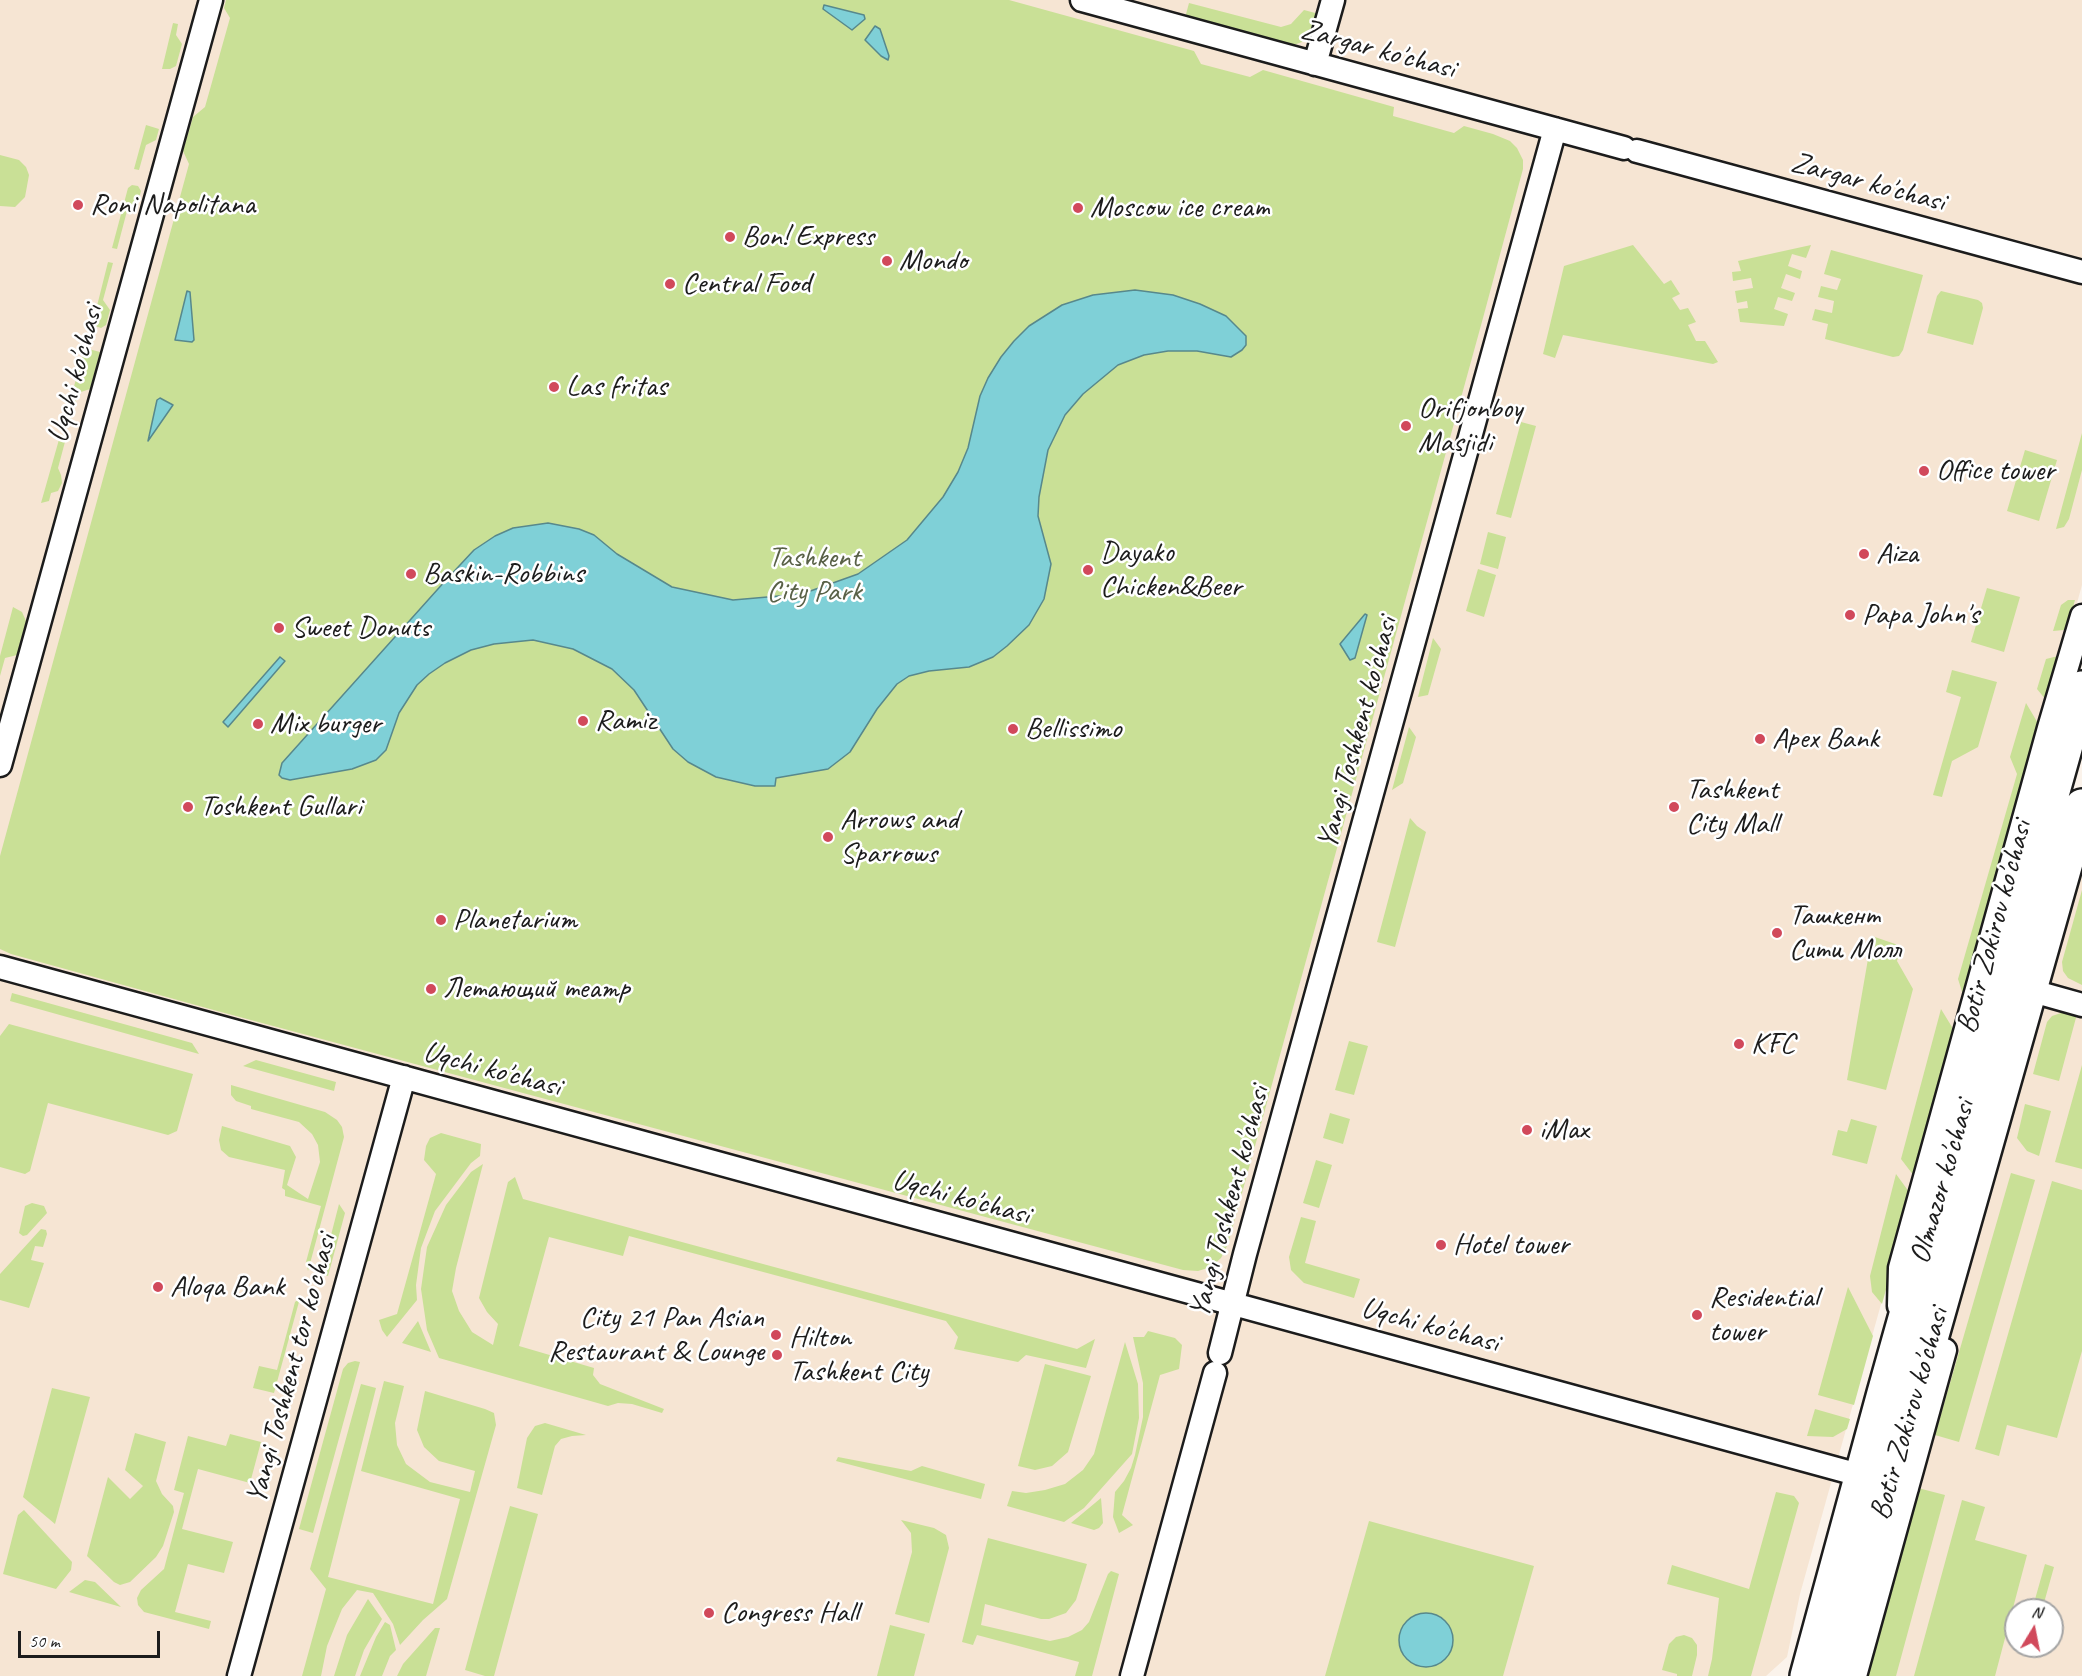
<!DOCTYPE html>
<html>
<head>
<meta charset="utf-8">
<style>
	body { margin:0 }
	#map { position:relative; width:2082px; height:1676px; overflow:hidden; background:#fbf3eb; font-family:Caveat,sans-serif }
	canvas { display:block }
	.north { position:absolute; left:2004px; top:1598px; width:60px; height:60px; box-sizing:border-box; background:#fff; border:2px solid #a4a4a4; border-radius:50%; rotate:10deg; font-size:16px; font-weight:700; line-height:24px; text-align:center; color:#1c1c1c }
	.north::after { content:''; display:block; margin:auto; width:21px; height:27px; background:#d1495b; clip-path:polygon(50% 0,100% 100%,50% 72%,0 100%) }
	.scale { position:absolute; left:18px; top:1631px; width:142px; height:27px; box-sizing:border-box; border:3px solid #1c1c1c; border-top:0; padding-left:8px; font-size:18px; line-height:21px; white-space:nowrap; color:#1c1c1c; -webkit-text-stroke:4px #fff; paint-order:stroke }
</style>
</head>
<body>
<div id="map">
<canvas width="2082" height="1676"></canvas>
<div class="north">N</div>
<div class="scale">50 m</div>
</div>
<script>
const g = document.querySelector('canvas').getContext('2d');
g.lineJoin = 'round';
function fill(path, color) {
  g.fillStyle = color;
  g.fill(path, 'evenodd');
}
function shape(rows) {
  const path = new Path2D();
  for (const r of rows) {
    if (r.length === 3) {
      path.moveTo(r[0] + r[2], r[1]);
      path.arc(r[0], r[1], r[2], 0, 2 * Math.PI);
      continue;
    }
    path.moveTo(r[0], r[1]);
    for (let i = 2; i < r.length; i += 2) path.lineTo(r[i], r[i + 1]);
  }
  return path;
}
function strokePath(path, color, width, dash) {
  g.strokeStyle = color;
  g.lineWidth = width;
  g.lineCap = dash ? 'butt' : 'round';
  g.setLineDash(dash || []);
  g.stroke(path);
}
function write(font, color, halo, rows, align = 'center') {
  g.font = font + ' Caveat,sans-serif';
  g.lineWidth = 5;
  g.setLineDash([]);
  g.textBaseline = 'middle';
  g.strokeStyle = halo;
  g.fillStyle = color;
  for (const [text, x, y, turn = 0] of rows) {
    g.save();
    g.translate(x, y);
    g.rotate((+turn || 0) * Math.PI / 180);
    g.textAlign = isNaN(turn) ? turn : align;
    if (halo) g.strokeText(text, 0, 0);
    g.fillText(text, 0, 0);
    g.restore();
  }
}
fill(shape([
	[0,0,2082,0,2082,585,1800,1594,1787,1657,1766,1676,0,1676],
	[2082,806,2082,1676,1838,1676],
	[2016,1610,2052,1610,2052,1646,2016,1646]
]), '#f6e5d3');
fill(shape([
	[226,0,1009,0,1194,51,1201,64,1250,77,1263,70,1394,107,1393,116,1454,133,1464,126,1493,134,1510,141,1517,148,1523,160,1523,169,1483,318,1228,1244,1221,1258,1211,1267,1198,1271,1183,1270,221,1012,11,954,0,949,0,856,189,164,183,151,193,117,205,107,230,18,224,8],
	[1189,3,1281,27,1291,24,1304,10,1319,14,1310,34,1302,42,1291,46,1185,18],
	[173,23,178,24,176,35,182,44,176,66,170,69,162,69],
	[146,125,159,129,156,140,146,145,139,170,134,169],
	[0,155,19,160,26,167,29,175,25,197,15,207,0,206],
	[132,185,138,186,141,191,137,206,127,211,117,249,112,248,128,188],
	[1633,245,1664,284,1671,280,1680,294,1672,298,1680,310,1688,308,1696,322,1688,325,1696,341,1705,341,1718,362,1713,364,1563,335,1555,358,1543,354,1564,266],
	[1811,245,1806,258,1792,254,1788,266,1802,271,1800,279,1786,274,1781,288,1795,293,1792,301,1778,297,1774,309,1788,314,1784,326,1740,322,1738,309,1748,308,1747,301,1737,303,1735,291,1753,288,1751,278,1733,281,1732,272,1741,271,1738,261],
	[1831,250,1923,275,1903,350,1899,356,1893,357,1825,339,1828,324,1812,320,1815,309,1832,313,1834,301,1818,297,1821,286,1837,290,1841,279,1824,274],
	[108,262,113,263,103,300,110,310,106,325,101,328,95,326,93,322],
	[1941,291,1978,300,1982,303,1983,308,1973,345,1927,333,1937,296],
	[85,348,100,352,90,389,78,393,70,422,64,421],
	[1521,422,1536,426,1511,518,1496,514],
	[2082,433,2082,470,2069,519,2064,527,2056,529],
	[64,435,66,438,58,468,61,475,62,483,58,491,51,493,49,501,41,503,60,436],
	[2025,450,2057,460,2039,521,2007,511],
	[1488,532,1506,537,1498,569,1480,564],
	[1478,569,1496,575,1484,617,1466,611],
	[1987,588,2020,597,2004,652,1971,642],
	[2068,600,2075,600,2068,625,2064,630,2053,631,2061,605],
	[13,607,22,612,26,621,17,655,5,658,0,676,0,656],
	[1433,638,1441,649,1428,695,1418,697],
	[2058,656,2046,700,2037,689,2046,659],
	[1952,670,1997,682,1978,747,1952,761,1942,797,1933,795,1961,697,1946,692],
	[2026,703,2039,725,1964,998,1958,979,2017,774,2010,757],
	[1409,727,1416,737,1403,783,1392,790],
	[1410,818,1417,826,1426,832,1395,947,1377,942],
	[2082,890,2082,985,2068,978,2063,971,2062,962],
	[1872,936,1901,946,1897,961,1913,989,1886,1090,1847,1080],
	[12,993,192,1043,199,1054,10,1001],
	[1941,1009,1955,1032,1914,1176,1901,1159],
	[2064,1012,2077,1014,2059,1081,2033,1074,2047,1022,2052,1016],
	[9,1024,193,1074,177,1131,168,1135,48,1103,30,1171,25,1174,0,1167,0,1036],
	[1349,1041,1368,1046,1354,1095,1335,1090],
	[256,1060,336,1082,334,1091,243,1066],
	[2082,1065,2082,1169,2055,1162],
	[231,1085,325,1112,337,1120,342,1127,344,1137,308,1271,306,1262,321,1206,285,1196,285,1190,282,1188,285,1170,229,1157,221,1150,219,1140,222,1126,290,1146,296,1157,287,1185,308,1199,320,1162,318,1145,312,1134,299,1122,251,1109,251,1106,236,1101,231,1095],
	[2025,1104,2051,1111,2039,1156,2027,1151,2017,1138],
	[1330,1113,1350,1119,1343,1144,1323,1138],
	[1851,1119,1877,1126,1867,1164,1832,1155,1838,1130,1847,1132],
	[441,1133,481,1144,480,1156,471,1163,435,1211,421,1248,416,1285,417,1300,387,1337,382,1330,379,1320,397,1314,436,1174,424,1160,426,1146,430,1138],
	[1316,1160,1332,1165,1319,1208,1303,1203],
	[483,1164,456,1268,452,1291,459,1311,472,1332,493,1345,498,1324,487,1312,479,1298,508,1182,515,1177,523,1199,1077,1349,1095,1339,1086,1368,1026,1355,1018,1362,954,1349,958,1337,946,1321,629,1236,623,1256,549,1237,519,1346,594,1368,593,1375,600,1384,664,1409,662,1413,632,1404,618,1403,608,1406,439,1358,427,1330,421,1289,427,1247,446,1205,471,1172],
	[2011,1173,2035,1180,1959,1442,1935,1435],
	[1896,1174,1912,1196,1882,1304,1872,1292,1870,1276],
	[2052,1181,2082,1190,2082,1351,2057,1438,2007,1425,1999,1456,1975,1449],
	[32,1203,44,1206,47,1213,27,1235,23,1236,19,1233,25,1206],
	[339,1204,345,1213,328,1276,321,1274],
	[1301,1217,1316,1221,1305,1263,1360,1279,1354,1298,1304,1283,1291,1270,1289,1257],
	[41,1229,46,1230,47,1234,43,1247,35,1246,31,1260,44,1263,29,1308,0,1300,0,1274],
	[1848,1287,1873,1336,1854,1405,1818,1395],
	[300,1298,274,1393,253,1388,259,1366,277,1370,295,1302],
	[418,1321,431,1352,402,1343],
	[1148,1331,1175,1338,1182,1345,1179,1369,1160,1375,1122,1515,1133,1525,1119,1533,1113,1517,1115,1492,1124,1481,1131,1468,1135,1455,1143,1417,1143,1383,1133,1337,1144,1337],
	[1125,1342,1138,1384,1139,1418,1132,1454,1084,1508,1064,1522,1007,1506,1012,1491,1026,1493,1045,1490,1065,1484,1083,1470,1094,1454],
	[355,1361,360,1362,313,1533,299,1529,343,1369,348,1363],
	[1045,1364,1091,1376,1068,1452,1052,1466,1035,1470,1018,1466],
	[384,1381,404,1386,395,1423,397,1445,406,1464,430,1482,470,1492,475,1471,439,1461,424,1447,417,1430,425,1391,485,1409,494,1413,496,1425,447,1599,423,1620,400,1645,393,1624,373,1593,357,1590,342,1609,327,1646,321,1676,302,1676,326,1589,310,1569,361,1384,376,1388,328,1577,433,1604,460,1499,361,1471],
	[52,1388,90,1397,55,1524,23,1497],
	[1815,1409,1850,1419,1847,1429,1833,1437,1807,1436],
	[545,1423,586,1435,572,1436,561,1439,555,1446,542,1495,517,1488,527,1438,535,1426],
	[135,1433,166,1442,156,1481,162,1494,173,1506,174,1512,163,1546,156,1557,130,1582,120,1585,114,1582,87,1556,108,1477,130,1499,143,1486,125,1470],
	[230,1434,261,1442,250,1483,198,1469,182,1529,233,1542,224,1573,188,1564,175,1612,211,1621,209,1629,144,1612,138,1605,137,1598,141,1590,164,1569,184,1493,174,1490,188,1436,226,1446],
	[838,1457,911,1471,922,1466,985,1484,981,1499,836,1461],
	[1918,1488,1945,1495,1896,1676,1868,1676],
	[1776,1492,1794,1496,1799,1503,1751,1676,1708,1676,1712,1659,1719,1598,1667,1584,1672,1565,1749,1589],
	[1101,1498,1103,1523,1099,1528,1094,1530,1071,1523],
	[1962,1500,1985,1507,1975,1540,2027,1555,1995,1676,1914,1676],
	[510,1506,538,1514,494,1676,485,1676,465,1670],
	[24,1510,72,1562,71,1570,56,1589,3,1574,18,1515],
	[901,1520,934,1528,946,1535,949,1548,929,1623,895,1614,912,1552,911,1533],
	[1369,1521,1534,1566,1503,1676,1325,1676],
	[988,1538,1087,1564,1076,1600,1066,1613,1049,1619,1041,1619,985,1604,981,1625,1050,1641,1068,1637,1082,1630,1089,1622,1108,1574,1111,1571,1119,1574,1092,1676,1075,1676,1079,1662,977,1635,973,1645,962,1642],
	[2045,1564,2054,1567,2042,1610,2032,1610],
	[85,1580,95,1582,121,1607,69,1592],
	[368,1599,382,1619,364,1650,355,1676,334,1676,347,1635],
	[385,1622,390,1625,396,1650,390,1656,382,1676,360,1676,376,1637],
	[890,1625,925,1634,914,1676,877,1676],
	[435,1628,440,1628,426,1676,397,1676,403,1664],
	[1684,1635,1692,1638,1697,1645,1697,1655,1692,1676,1677,1676,1677,1674,1662,1670,1669,1644,1676,1637]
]), '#c9e096');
const water = shape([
	[824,5,864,15,865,19,852,30,823,9,824,5],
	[875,26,880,29,889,56,888,60,881,56,865,40,875,26],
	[1135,290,1173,295,1200,304,1226,316,1246,336,1246,345,1242,350,1231,357,1197,351,1168,351,1144,355,1118,365,1083,394,1065,415,1048,450,1039,497,1038,516,1051,564,1044,599,1029,625,1007,646,993,657,969,667,929,671,909,676,897,684,877,709,850,752,828,769,776,778,775,786,755,786,716,777,688,762,673,749,634,690,612,669,573,649,533,640,494,644,471,650,445,663,429,674,417,685,399,713,386,750,376,760,352,769,290,780,282,778,279,775,282,763,446,580,474,550,495,536,513,528,548,523,579,529,594,535,617,554,672,587,733,600,802,594,858,574,907,540,943,497,958,472,968,448,980,396,988,378,1001,357,1014,341,1029,326,1062,305,1093,295,1135,290],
	[187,291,190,292,194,340,192,342,175,340,187,291],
	[160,398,173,405,148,441,157,400,160,398],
	[1365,614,1367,615,1355,658,1350,660,1340,644,1365,614],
	[280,657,285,661,228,727,223,722,280,657],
	[1426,1640,27]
]);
fill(water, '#7fd0d7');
strokePath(water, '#57888c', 1.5);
const street = shape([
	[1082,0,1624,148],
	[1315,64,1333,0],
	[1637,151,2082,272],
	[0,765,211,0],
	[0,967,1907,1488],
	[2043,994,2082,1005],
	[1899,1306,1900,1268,2049,728,2082,616],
	[1220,1353,1245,1254,1555,129],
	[239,1676,404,1077],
	[1132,1676,1215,1373],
	[1855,1676,1945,1350]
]);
const primary = shape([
	[1807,1676,1884,1393,2082,688],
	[1838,1676,1906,1427,2082,806]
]);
strokePath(street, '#1c1c1c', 27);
strokePath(primary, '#1c1c1c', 38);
strokePath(street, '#fff', 22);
strokePath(primary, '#fff', 33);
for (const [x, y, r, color] of [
	[78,205,6,"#d1495b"],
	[1078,208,6,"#d1495b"],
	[730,237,6,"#d1495b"],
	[887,261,6,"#d1495b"],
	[670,284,6,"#d1495b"],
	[554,387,6,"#d1495b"],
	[1406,426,6,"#d1495b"],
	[1924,471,6,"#d1495b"],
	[1864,554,6,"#d1495b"],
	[1088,570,6,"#d1495b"],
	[411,574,6,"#d1495b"],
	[1850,615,6,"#d1495b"],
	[279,628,6,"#d1495b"],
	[583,721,6,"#d1495b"],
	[258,724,6,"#d1495b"],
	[1013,729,6,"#d1495b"],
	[1760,739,6,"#d1495b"],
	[188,807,6,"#d1495b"],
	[1674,807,6,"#d1495b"],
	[828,837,6,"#d1495b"],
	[441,920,6,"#d1495b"],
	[1777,933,6,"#d1495b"],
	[431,989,6,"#d1495b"],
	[1739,1044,6,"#d1495b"],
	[1527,1130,6,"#d1495b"],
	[1441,1245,6,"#d1495b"],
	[158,1287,6,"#d1495b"],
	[1697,1315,6,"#d1495b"],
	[776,1335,6,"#d1495b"],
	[777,1355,6,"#d1495b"],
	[709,1613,6,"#d1495b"]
]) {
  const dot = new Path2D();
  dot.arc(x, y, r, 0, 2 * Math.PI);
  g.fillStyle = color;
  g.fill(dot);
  strokePath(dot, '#fff', 2);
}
write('30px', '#1c1c1c', '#fff', [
	["Zargar ko'chasi",1378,50,15],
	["Zargar ko'chasi",1868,183,15],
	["Uqchi ko'chasi",76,374,-75],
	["Yangi Toshkent ko'chasi",1358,733,-75],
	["Botir Zokirov ko'chasi",1995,927,-75],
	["Uqchi ko'chasi",492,1070,15],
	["Olmazor ko'chasi",1943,1182,-74],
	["Uqchi ko'chasi",961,1198,15],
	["Yangi Toshkent ko'chasi",1230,1202,-75],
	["Uqchi ko'chasi",1430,1326,15],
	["Yangi Toshkent tor ko'chasi",292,1369,-75],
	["Botir Zokirov ko'chasi",1910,1414,-74]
]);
write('30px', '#1c1c1c', '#fff', [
	["Roni Napolitana",90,205],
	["Moscow ice cream",1090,208],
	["Bon! Express",742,237],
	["Mondo",899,261],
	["Central Food",682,284],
	["Las fritas",566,387],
	["Orifjonboy",1418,409],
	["Masjidi",1418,443],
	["Office tower",1936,471],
	["Dayako",1100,553],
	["Chicken&Beer",1100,587],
	["Aiza",1876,554],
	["Baskin-Robbins",423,574],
	["Papa John's",1862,615],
	["Sweet Donuts",291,628],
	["Ramiz",595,721],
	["Mix burger",270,724],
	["Bellissimo",1025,729],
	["Apex Bank",1772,739],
	["Tashkent",1686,790],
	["City Mall",1686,824],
	["Toshkent Gullari",200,807],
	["Arrows and",840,820],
	["Sparrows",840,854],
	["Ташкент",1789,916],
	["Сити Молл",1789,950],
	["Planetarium",453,920],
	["Летающий театр",443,989],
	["KFC",1751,1044],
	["iMax",1539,1130],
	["Hotel tower",1453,1245],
	["Aloqa Bank",170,1287],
	["Residential",1709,1298],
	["tower",1709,1332],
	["City 21 Pan Asian",764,1318,"right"],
	["Restaurant & Lounge",764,1352,"right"],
	["Hilton",789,1338],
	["Tashkent City",789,1372],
	["Congress Hall",721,1613]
], 'left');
write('30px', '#596147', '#fff', [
	["Tashkent",814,558],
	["City Park",814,592]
]);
</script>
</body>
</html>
